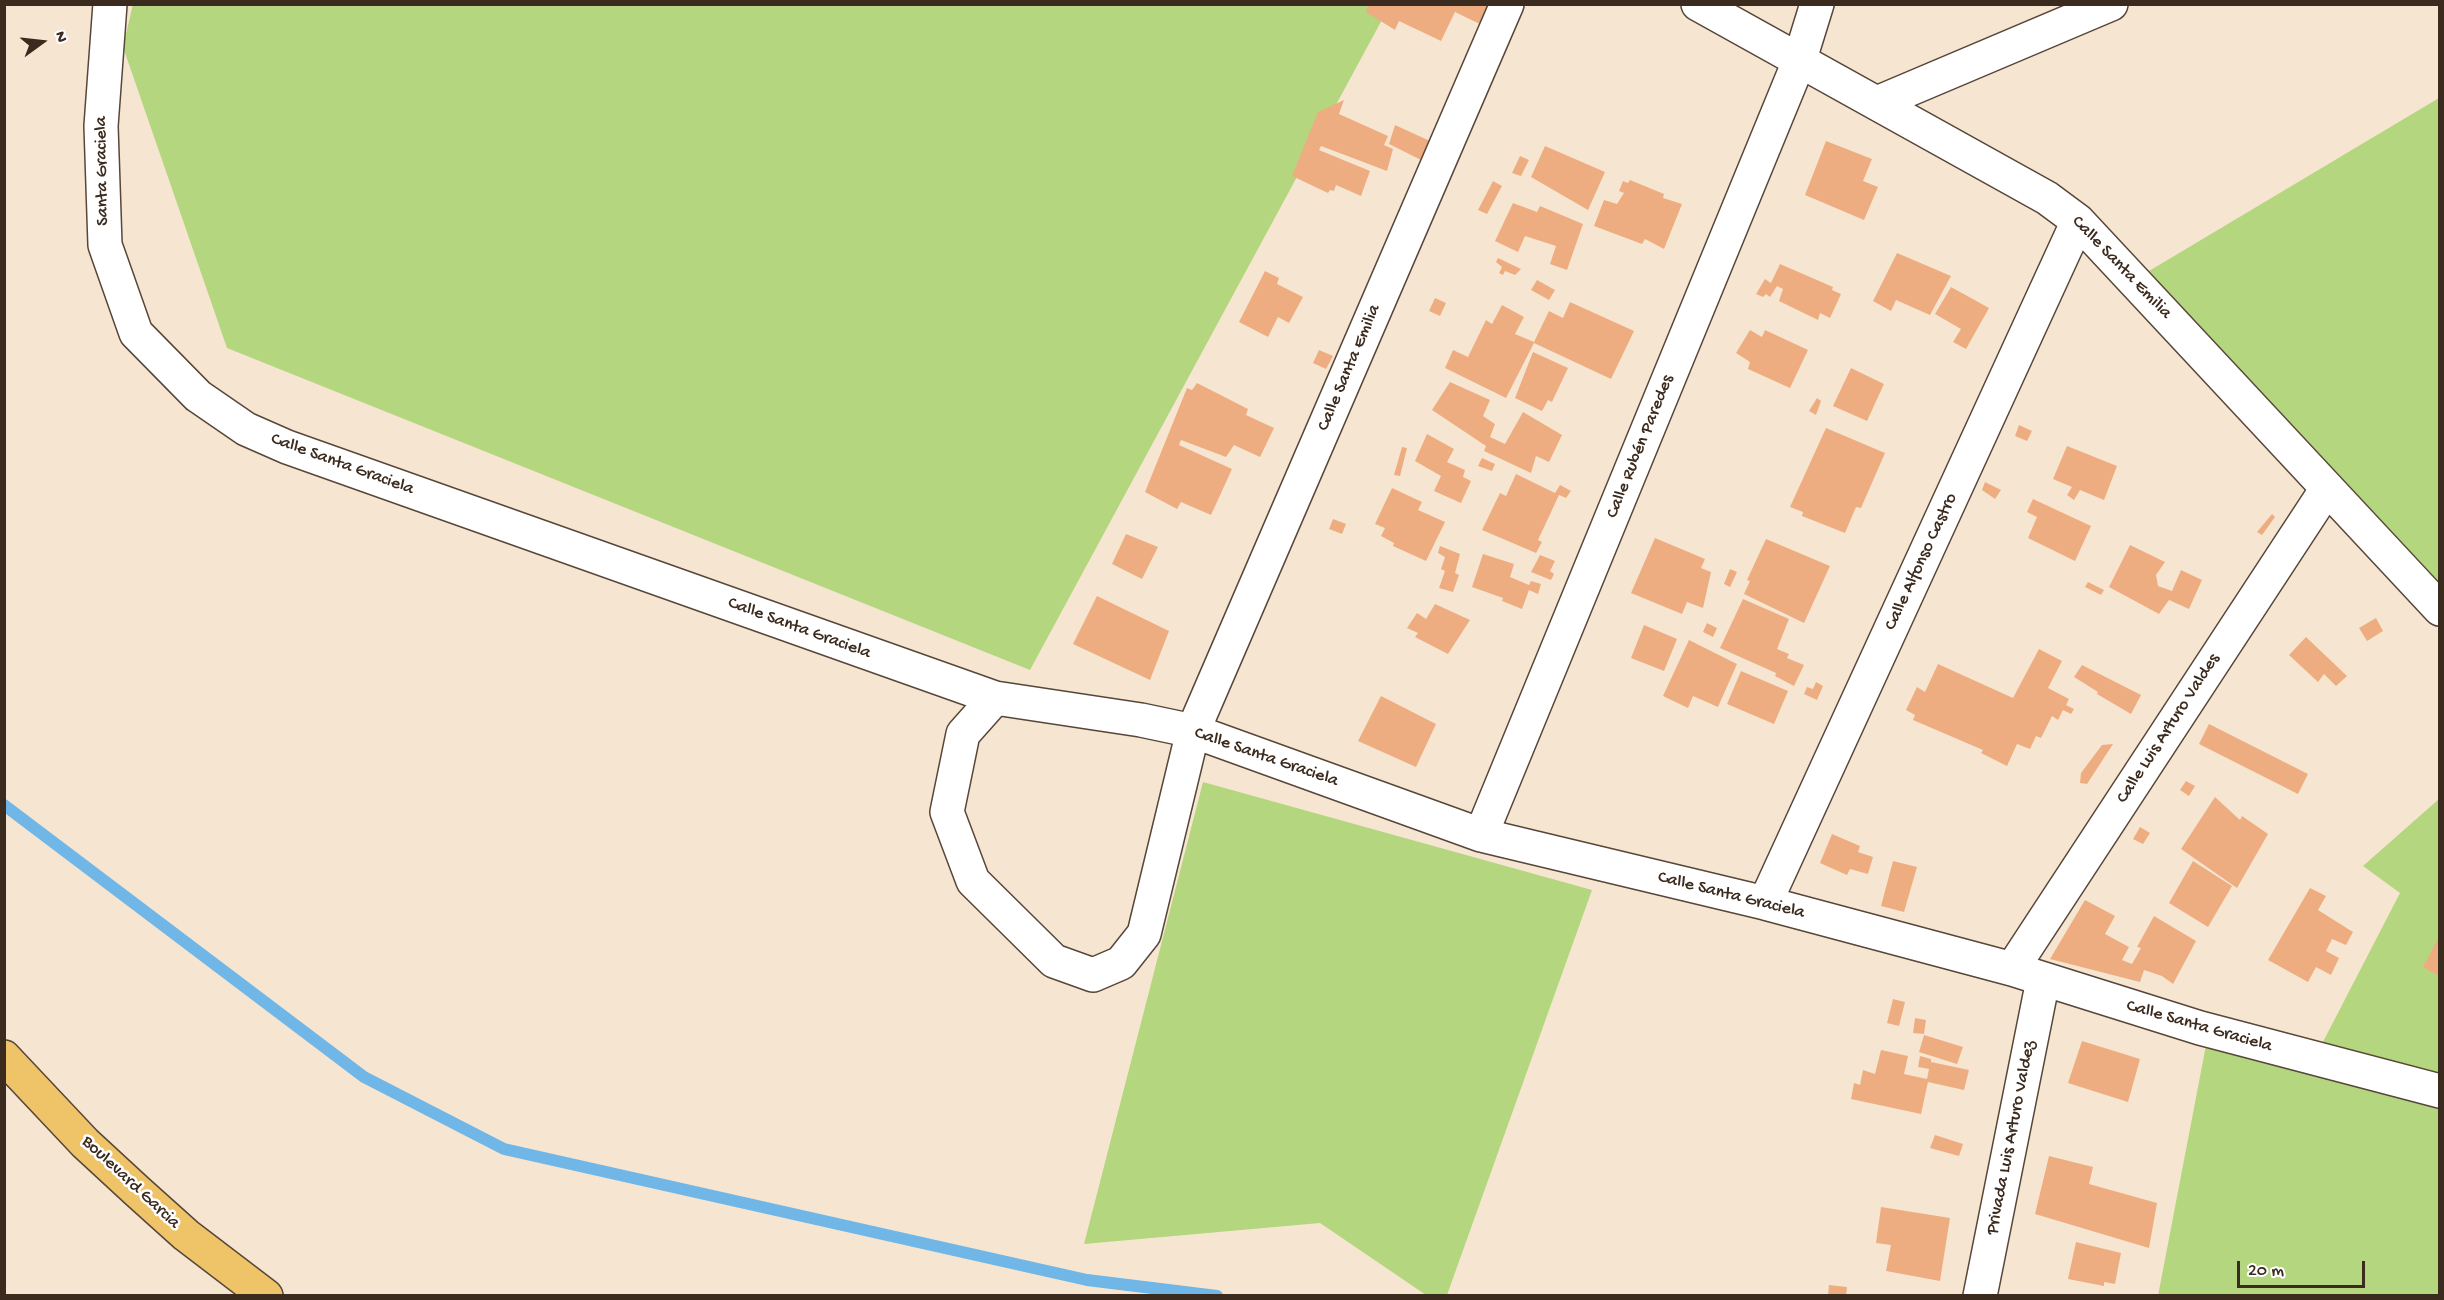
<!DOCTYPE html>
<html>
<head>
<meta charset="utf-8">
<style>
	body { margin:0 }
	#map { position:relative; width:2444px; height:1300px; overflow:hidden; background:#f6e6d1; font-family:"Gochi Hand",sans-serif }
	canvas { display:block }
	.frame { position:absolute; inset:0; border:6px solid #3b2a1e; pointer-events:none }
	.north { position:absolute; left:12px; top:12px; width:60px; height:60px; -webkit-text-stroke:4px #fff; paint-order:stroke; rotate:75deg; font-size:16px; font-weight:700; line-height:24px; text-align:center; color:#3b2a1e }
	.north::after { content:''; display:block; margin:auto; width:21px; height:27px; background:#3b2a1e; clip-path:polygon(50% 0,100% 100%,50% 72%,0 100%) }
	.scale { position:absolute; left:2237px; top:1261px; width:128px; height:27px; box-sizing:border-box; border:3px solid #3b2a1e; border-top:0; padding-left:8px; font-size:18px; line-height:21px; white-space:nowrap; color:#3b2a1e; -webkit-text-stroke:4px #fff; paint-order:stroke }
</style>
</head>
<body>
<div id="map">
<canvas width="2444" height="1300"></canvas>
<div class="frame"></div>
<div class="north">N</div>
<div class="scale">20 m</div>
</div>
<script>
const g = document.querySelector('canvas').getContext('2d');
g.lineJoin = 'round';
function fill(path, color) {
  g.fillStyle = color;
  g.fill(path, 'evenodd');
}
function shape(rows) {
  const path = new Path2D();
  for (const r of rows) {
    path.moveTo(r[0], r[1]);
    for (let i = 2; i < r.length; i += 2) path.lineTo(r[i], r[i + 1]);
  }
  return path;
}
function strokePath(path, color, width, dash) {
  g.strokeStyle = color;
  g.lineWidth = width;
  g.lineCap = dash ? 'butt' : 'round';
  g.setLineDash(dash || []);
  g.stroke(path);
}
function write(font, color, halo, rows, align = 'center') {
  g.font = font + ' "Gochi Hand",sans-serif';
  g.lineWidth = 5;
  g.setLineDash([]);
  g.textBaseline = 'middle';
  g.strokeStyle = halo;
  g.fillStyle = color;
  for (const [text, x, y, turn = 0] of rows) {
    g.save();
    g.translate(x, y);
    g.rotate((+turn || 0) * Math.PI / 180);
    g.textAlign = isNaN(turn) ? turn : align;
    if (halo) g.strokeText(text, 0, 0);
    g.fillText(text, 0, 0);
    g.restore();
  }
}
fill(shape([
	[133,4,1390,5,1030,670,227,348,123,47],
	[2439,98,2439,601,2359,518,2149,271],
	[1203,782,1592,890,1447,1295,1426,1295,1320,1223,1084,1244],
	[2439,799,2439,1295,2158,1296,2207,1040,2311,1065,2400,893,2363,866]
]), '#b3d67e');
strokePath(shape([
	[4,805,364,1077,504,1149,1087,1280,1217,1296]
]), '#70b7e8', 12);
fill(shape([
	[1369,4,1496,4,1486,27,1455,12,1441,41,1399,21,1395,30,1366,12],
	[1344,100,1339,114,1388,136,1384,145,1393,149,1387,171,1321,146,1319,150,1370,171,1361,196,1336,185,1334,191,1330,190,1328,193,1292,176,1318,112],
	[1395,125,1430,141,1421,160,1389,144],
	[1826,141,1872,159,1863,181,1878,187,1864,220,1805,195],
	[1545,146,1605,172,1588,210,1531,177],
	[1520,156,1529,160,1521,176,1512,173],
	[1630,180,1664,194,1663,198,1682,204,1664,249,1645,239,1642,244,1594,226,1604,200,1617,204,1624,193,1619,191,1623,181,1628,183],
	[1493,181,1502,186,1487,214,1478,210],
	[1513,203,1537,212,1540,206,1583,224,1567,270,1550,264,1556,246,1525,236,1518,252,1495,241],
	[1897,253,1951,276,1930,315,1896,300,1891,311,1873,301],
	[1498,258,1521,269,1515,275,1505,271,1503,275,1499,273,1502,267,1496,262],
	[1780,264,1833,287,1832,290,1841,294,1830,318,1820,313,1818,320,1779,301,1783,289,1777,286,1770,297,1766,294,1763,297,1756,294,1765,279,1771,283],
	[1265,271,1279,278,1277,284,1303,297,1289,323,1278,317,1268,337,1239,322],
	[1537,280,1555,290,1549,300,1531,290],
	[1951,287,1989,308,1966,349,1953,342,1961,329,1935,314],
	[1435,298,1446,303,1440,316,1429,311],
	[1570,302,1634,331,1611,379,1534,343,1506,398,1445,368,1453,350,1468,357,1486,320,1492,324,1502,305,1524,317,1515,334,1534,342,1549,311,1563,318],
	[1750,330,1762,337,1765,330,1808,350,1790,388,1748,369,1750,362,1736,353],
	[1319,350,1333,356,1326,369,1313,363],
	[1533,352,1568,368,1552,402,1548,400,1542,411,1515,398],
	[1851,368,1884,384,1867,421,1833,406],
	[1450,382,1490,400,1483,416,1495,424,1490,437,1505,444,1523,412,1562,435,1549,462,1536,456,1531,473,1484,451,1486,446,1432,410],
	[1197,383,1248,409,1246,415,1274,428,1260,457,1234,445,1226,457,1181,440,1179,445,1232,469,1211,515,1181,502,1177,509,1145,492,1187,388,1192,390],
	[1817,398,1821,401,1816,415,1809,411],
	[2019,425,2032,431,2027,441,2015,436],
	[1826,428,1885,453,1861,508,1856,507,1845,533,1802,516,1803,512,1790,507],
	[1427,434,1454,449,1447,462,1465,470,1463,477,1471,481,1461,503,1434,491,1441,476,1415,461],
	[2067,446,2117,466,2104,500,2080,490,2074,500,2067,495,2072,487,2053,479],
	[1402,447,1407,448,1400,476,1394,475],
	[1482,458,1495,464,1492,471,1478,466],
	[1516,474,1555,493,1560,485,1571,491,1566,498,1559,495,1538,540,1542,542,1536,553,1482,530,1500,493,1506,496],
	[1985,482,2001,490,1995,499,1982,490],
	[1392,488,1422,502,1418,510,1445,522,1426,561,1393,546,1394,543,1381,536,1385,528,1375,524],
	[2033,499,2091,526,2075,561,2028,538,2037,517,2027,512],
	[2272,514,2275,517,2262,535,2257,532],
	[1333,519,1346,524,1342,534,1329,529],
	[1126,534,1158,547,1142,579,1112,564],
	[1655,538,1705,559,1701,568,1711,572,1703,608,1687,602,1682,614,1631,593],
	[1766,539,1830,566,1804,623,1744,594,1750,581,1747,580],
	[2130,545,2165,562,2156,575,2158,586,2172,591,2181,570,2202,580,2189,609,2169,600,2159,614,2109,587],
	[1440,546,1460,554,1455,573,1459,575,1453,592,1439,588,1445,571,1441,569,1445,557,1438,553],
	[1483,554,1514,564,1510,577,1529,585,1531,581,1541,584,1538,594,1529,590,1522,609,1502,601,1503,598,1472,587],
	[1540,555,1555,561,1550,571,1554,574,1551,580,1531,572],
	[1730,569,1737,572,1730,587,1724,584],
	[2088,582,2104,590,2101,595,2085,587],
	[1097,596,1169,631,1150,680,1073,644],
	[1743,599,1789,619,1777,649,1789,654,1787,658,1804,665,1794,686,1775,676,1776,673,1720,648],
	[1435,604,1470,620,1448,654,1415,637,1418,633,1407,628,1417,613,1426,619],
	[2376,618,2383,631,2367,641,2359,628],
	[1707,623,1717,628,1713,637,1703,632],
	[1644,625,1677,639,1664,671,1631,658],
	[2306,637,2347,676,2336,686,2324,674,2318,682,2289,655],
	[1689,640,1737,664,1718,707,1693,696,1688,708,1663,696],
	[2039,649,2062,661,2048,688,2069,699,2066,705,2074,709,2071,714,2063,710,2058,720,2052,716,2041,738,2036,736,2030,749,2017,744,2007,766,1981,753,1983,750,1913,720,1915,715,1906,710,1917,687,1925,692,1938,664,2013,698],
	[2082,665,2141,695,2131,714,2097,694,2098,692,2074,677],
	[1741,671,1788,691,1774,724,1727,704],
	[1816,682,1823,686,1817,700,1804,694,1807,687,1813,689],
	[1381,696,1436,724,1416,767,1358,741],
	[2209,724,2308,774,2298,794,2199,744],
	[2113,744,2087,784,2080,783,2081,773,2102,745],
	[2186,781,2195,786,2189,796,2180,790],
	[2215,797,2240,820,2242,816,2268,834,2237,888,2181,849],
	[2140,827,2150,833,2143,844,2133,839],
	[1832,834,1860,846,1858,852,1873,857,1868,874,1850,869,1847,875,1820,863],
	[1893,861,1917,867,1904,912,1881,906],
	[2193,861,2232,886,2208,927,2169,903],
	[2310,888,2326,896,2318,910,2353,932,2346,945,2332,939,2326,951,2339,958,2331,975,2316,967,2308,982,2268,960],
	[2085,900,2115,916,2105,934,2129,947,2122,960,2132,964,2141,948,2137,947,2154,916,2196,941,2173,984,2162,976,2144,970,2140,982,2050,959],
	[2439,937,2439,976,2423,967],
	[1893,999,1905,1002,1899,1026,1887,1023],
	[1915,1018,1926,1020,1924,1034,1913,1033],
	[1924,1035,1963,1047,1957,1064,1919,1052],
	[2082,1041,2140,1059,2128,1102,2068,1083],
	[1881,1050,1908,1056,1904,1074,1927,1079,1929,1069,1918,1067,1920,1056,1931,1059,1931,1062,1969,1070,1964,1090,1928,1082,1921,1114,1851,1099,1854,1083,1860,1085,1863,1070,1875,1074],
	[1935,1135,1963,1144,1959,1156,1930,1148],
	[2049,1156,2093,1167,2089,1184,2157,1203,2149,1248,2035,1214],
	[1881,1207,1950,1218,1940,1281,1886,1271,1891,1245,1876,1243],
	[2076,1242,2121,1253,2115,1284,2104,1282,2104,1286,2068,1279],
	[1829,1285,1847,1287,1846,1296,1828,1296]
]), '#eead81');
const minor = shape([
	[110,4,101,126,105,245,136,333,198,396,246,429,287,447,995,698,1141,720,1193,731,1481,835,1765,903,2012,969,2200,1028,2440,1091],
	[1698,4,2047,198,2078,221,2440,609],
	[1877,103,2111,4],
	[995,698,963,734,947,812,973,881,1054,961,1093,975,1121,963,1144,934,1193,731,1507,4],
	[1481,835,1800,59,1817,4],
	[1765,903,2078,221],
	[2012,969,2326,490],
	[1980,1296,2043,980]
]);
const major = shape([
	[4,1057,85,1143,137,1191,186,1235,266,1296]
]);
strokePath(minor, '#574639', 36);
strokePath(major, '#574639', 36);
strokePath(minor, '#fff', 33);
strokePath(major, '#efc469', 33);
write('18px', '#3b2a1e', '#fff', [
	["Santa Graciela",103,171,-91],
	["Calle Santa Emilia",2121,268,46],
	["Calle Santa Emilia",1350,368,-67],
	["Calle Rubén Paredes",1641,447,-68],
	["Calle Santa Graciela",342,465,20],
	["Calle Alfonso Castro",1922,562,-65],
	["Calle Santa Graciela",799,629,20],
	["Calle Luis Arturo Valdes",2169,729,-57],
	["Calle Santa Graciela",1266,758,19],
	["Calle Santa Graciela",1731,896,14],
	["Calle Santa Graciela",2199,1027,16],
	["Privada Luis Arturo Valdez",2012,1138,-79],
	["Boulevard Garcia",130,1183,43]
]);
</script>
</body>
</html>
